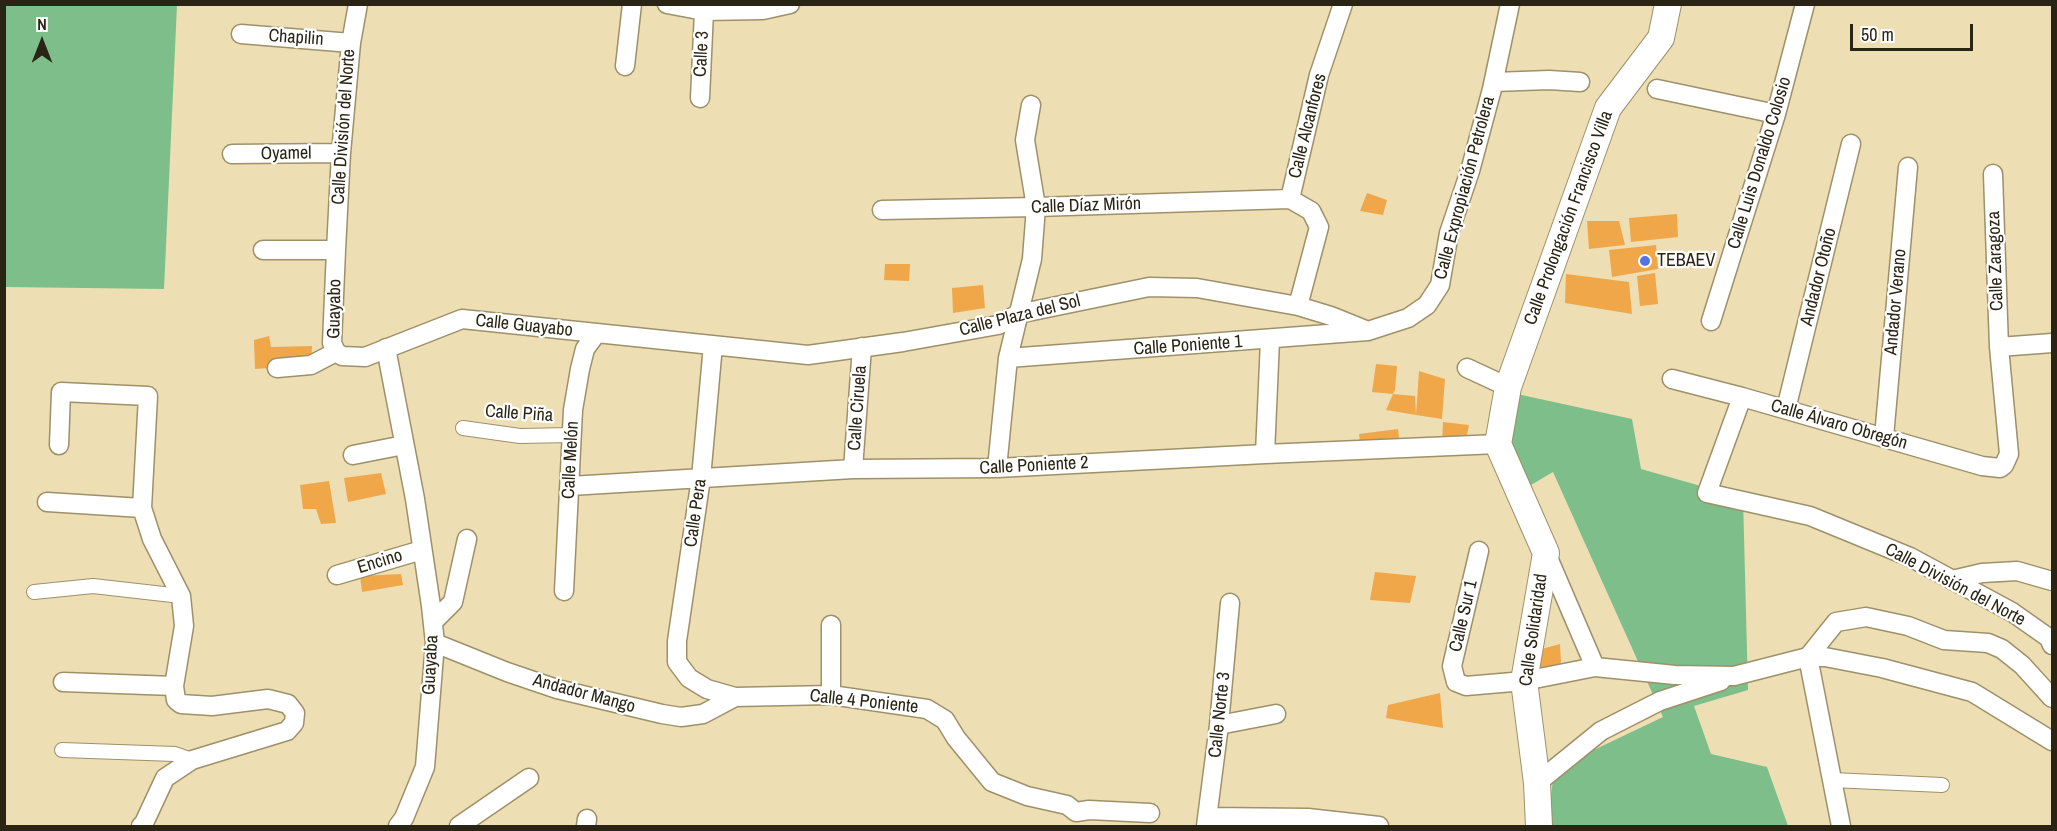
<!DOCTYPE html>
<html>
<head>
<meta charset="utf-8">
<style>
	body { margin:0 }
	#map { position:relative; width:2057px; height:831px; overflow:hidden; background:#eddeb4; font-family:"Archivo Narrow",sans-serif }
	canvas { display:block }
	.frame { position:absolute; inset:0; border:6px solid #292414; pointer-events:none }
	.north { position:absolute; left:12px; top:12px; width:60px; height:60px; -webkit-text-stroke:4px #fff; paint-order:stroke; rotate:0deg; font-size:16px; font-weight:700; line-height:24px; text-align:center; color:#292414 }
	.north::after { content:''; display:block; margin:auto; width:21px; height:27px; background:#292414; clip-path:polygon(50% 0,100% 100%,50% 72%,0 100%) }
	.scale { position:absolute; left:1850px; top:24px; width:123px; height:27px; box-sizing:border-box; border:3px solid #292414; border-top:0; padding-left:8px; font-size:18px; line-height:21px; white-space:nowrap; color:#292414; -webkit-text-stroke:4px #fff; paint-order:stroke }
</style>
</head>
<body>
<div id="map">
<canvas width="2057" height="831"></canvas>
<div class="frame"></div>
<div class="north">N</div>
<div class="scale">50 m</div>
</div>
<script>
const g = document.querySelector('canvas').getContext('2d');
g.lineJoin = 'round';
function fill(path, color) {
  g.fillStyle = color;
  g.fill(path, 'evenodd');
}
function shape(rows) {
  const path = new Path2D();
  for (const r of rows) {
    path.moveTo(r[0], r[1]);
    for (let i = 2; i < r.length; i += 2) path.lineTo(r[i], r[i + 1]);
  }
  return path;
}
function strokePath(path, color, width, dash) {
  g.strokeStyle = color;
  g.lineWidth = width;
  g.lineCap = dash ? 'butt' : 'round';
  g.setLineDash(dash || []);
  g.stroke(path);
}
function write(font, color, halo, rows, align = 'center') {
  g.font = font + ' "Archivo Narrow",sans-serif';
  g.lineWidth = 4.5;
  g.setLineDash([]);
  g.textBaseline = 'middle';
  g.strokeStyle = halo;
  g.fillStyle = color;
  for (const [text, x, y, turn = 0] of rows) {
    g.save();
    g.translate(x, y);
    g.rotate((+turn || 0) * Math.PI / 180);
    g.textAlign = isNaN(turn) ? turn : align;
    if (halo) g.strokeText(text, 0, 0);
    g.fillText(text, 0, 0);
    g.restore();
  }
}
fill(shape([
	[5,4,177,5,164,289,5,287],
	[1517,394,1632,419,1641,469,1743,498,1748,690,1694,706,1711,754,1767,767,1788,826,1548,826,1554,769,1663,717,1553,472,1514,495,1501,465]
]), '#7dbe8a');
fill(shape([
	[1367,193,1387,200,1383,215,1360,211],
	[1677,214,1678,237,1631,242,1629,218],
	[1587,221,1619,221,1625,245,1589,249],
	[1656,245,1658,269,1612,277,1609,250],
	[885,264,910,264,909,281,884,280],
	[1655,273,1658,304,1640,306,1637,276],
	[1566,274,1629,282,1632,314,1565,303],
	[983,285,985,308,953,313,952,288],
	[269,336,271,347,312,346,311,365,255,369,254,340],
	[1376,364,1397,366,1395,390,1393,394,1415,396,1416,415,1386,410,1393,394,1372,392],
	[1419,371,1445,379,1442,419,1416,415],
	[1443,422,1469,425,1465,445,1442,443],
	[1398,429,1400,448,1361,450,1359,434],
	[381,473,386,494,348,502,344,478],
	[329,481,336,523,321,524,316,509,303,509,300,485],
	[1375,572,1416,576,1410,603,1370,600],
	[401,574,403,585,362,592,360,576],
	[1560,644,1561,663,1540,670,1538,650],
	[1440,693,1443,728,1386,718,1388,705]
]), '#f0a74a');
const pedestrian = shape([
	[463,428,520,436,572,435],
	[34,592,93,586,181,596],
	[62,750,175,754,192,760],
	[1832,780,1942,785]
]);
const minor = shape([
	[358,4,351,43,341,153,336,250,332,343,336,352,342,356,365,357,462,319,808,355,903,342,998,325,1018,314,1149,287,1197,288,1298,306,1331,316,1368,331],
	[667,4,704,11,763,10,790,4],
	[241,34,351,43],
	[625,66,632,4],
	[1494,82,1549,80,1580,82],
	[1657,89,1776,114],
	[700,98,704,11],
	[232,154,341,153],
	[1290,199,1319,75,1343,4],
	[1290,199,1311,211,1319,227,1298,306],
	[882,210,1036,207,1290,199],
	[263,250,336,250],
	[1711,321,1776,114,1805,4],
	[713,345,701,478,677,641,677,662,689,678,707,689,735,697,831,695,927,709,945,720,956,738,992,782,1027,796,1067,805,1076,812],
	[1999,347,2052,343],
	[386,348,415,499,431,606,435,643,425,767,404,818,398,826],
	[1008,358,1368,331,1408,318,1427,305,1440,285,1449,233,1470,171,1492,89,1510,4],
	[277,368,311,365,336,352],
	[1467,368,1508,387],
	[1672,379,1742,397,1982,466,2000,468,2004,465,2009,454,1999,347,1993,174],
	[1742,397,1707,493,1810,516,1910,557,2012,612,2049,638,2052,645],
	[1786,409,1851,144],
	[1884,437,1908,167],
	[59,445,61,392,148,396,142,508,152,539,181,596,184,626,174,686,176,700,181,704,212,706,268,699,288,704,295,713,294,723,287,731,192,760,165,778,144,823,141,826],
	[1265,454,1270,340],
	[353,455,404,445],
	[997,468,1008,358,1032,259,1036,207,1025,140,1031,105],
	[853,469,862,347],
	[570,486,853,469,997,468,1265,454,1498,444],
	[47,502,142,508],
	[1479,551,1452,666,1456,682,1466,686,1524,681,1595,667,1675,675,1734,676,1808,657,1825,657,1882,668,1972,692,2052,741],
	[1546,553,1595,667],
	[337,575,422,550],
	[1952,580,1982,573,2017,571,2052,581],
	[564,591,573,410,580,369,585,349,596,334],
	[433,622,453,602,467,539],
	[435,643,507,672,557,689,662,714,681,717,703,714,735,697],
	[63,682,174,686],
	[831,695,831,625],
	[1219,725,1276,714],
	[1537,783,1601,731,1660,701,1721,681],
	[1076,812,1089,810,1150,813],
	[1208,817,1308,818,1379,826],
	[459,826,529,778],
	[586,826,587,819],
	[1206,826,1219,725,1230,603],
	[1841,826,1808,657,1836,622,1866,617,1908,626,1944,640,1988,643,2002,649,2022,665,2052,698]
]);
const secondary = shape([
	[1539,826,1537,783,1524,681,1546,553,1498,444,1508,387,1608,108,1661,38,1668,4]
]);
strokePath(pedestrian, '#9e9069', 16);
strokePath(minor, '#9e9069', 21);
strokePath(secondary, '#9e9069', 28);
strokePath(pedestrian, '#fff', 14);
strokePath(minor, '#fff', 18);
strokePath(secondary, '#fff', 26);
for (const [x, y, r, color] of [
	[1645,261,6,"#5571e6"]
]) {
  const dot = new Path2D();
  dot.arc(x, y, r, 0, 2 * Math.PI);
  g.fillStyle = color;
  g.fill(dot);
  strokePath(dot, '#fff', 2);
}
write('18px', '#292414', '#fff', [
	["Chapilin",296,38,4],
	["Calle 3",702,54,-87],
	["Calle Alcanfores",1308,126,-76],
	["Calle División del Norte",344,127,-86],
	["Oyamel",286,154,-1],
	["Calle Luis Donaldo Colosio",1760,163,-73],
	["Calle Expropiación Petrolera",1465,188,-75],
	["Calle Díaz Mirón",1086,206,-2],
	["Calle Prolongación Francisco Villa",1569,218,-70],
	["Calle Zaragoza",1996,261,-92],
	["Andador Otoño",1819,277,-76],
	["Andador Verano",1896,302,-85],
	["Guayabo",335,309,-89],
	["Calle Plaza del Sol",1020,316,-14],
	["Calle Guayabo",524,326,6],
	["Calle Poniente 1",1188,346,-4],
	["Calle Ciruela",858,408,-86],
	["Calle Piña",519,414,4],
	["Calle Álvaro Obregón",1839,425,16],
	["Calle Melón",571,460,-87],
	["Calle Poniente 2",1034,466,-3],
	["Calle Pera",696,513,-82],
	["Encino",380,562,-17],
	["Calle División del Norte",1955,585,28],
	["Calle Sur 1",1464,616,-77],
	["Calle Solidaridad",1534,630,-82],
	["Guayaba",431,665,-87],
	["Andador Mango",584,694,15],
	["Calle 4 Poniente",864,702,6],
	["Calle Norte 3",1220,715,-84]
]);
write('18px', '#292414', '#fff', [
	["TEBAEV",1657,261]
], 'left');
</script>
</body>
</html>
